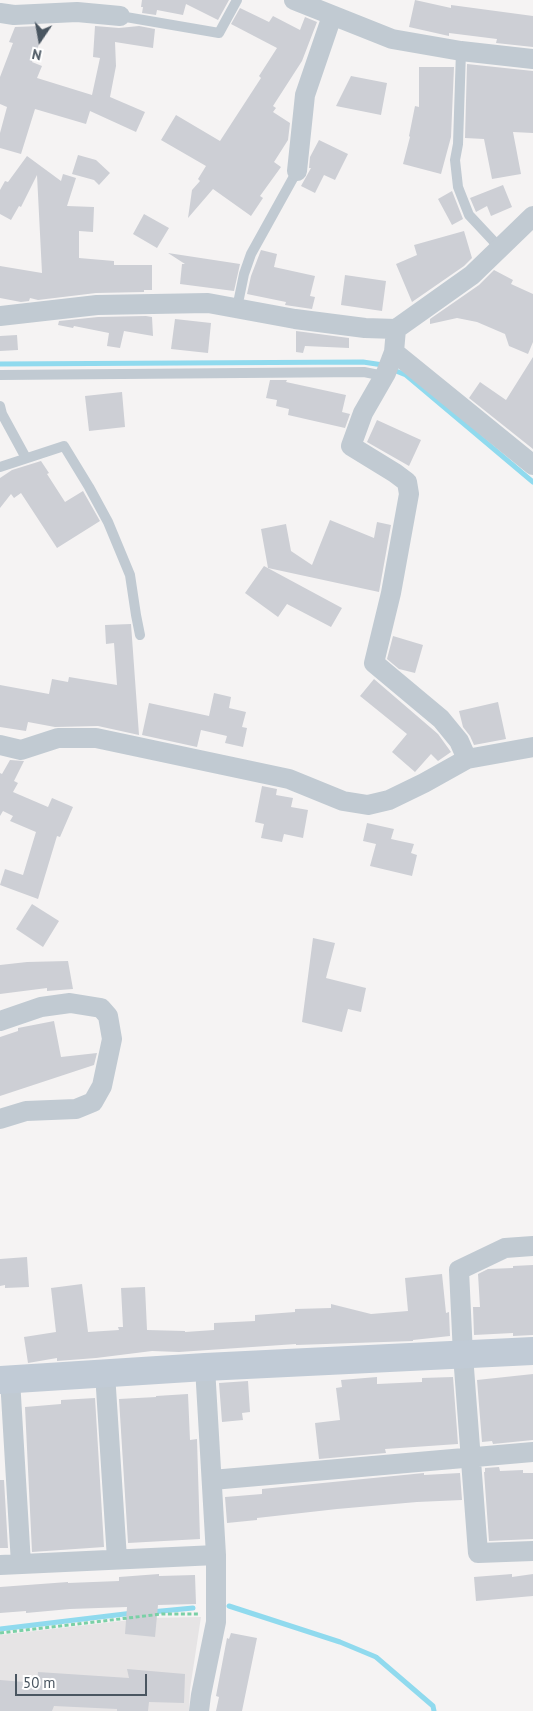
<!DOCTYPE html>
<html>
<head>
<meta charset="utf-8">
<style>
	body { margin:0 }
	#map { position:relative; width:533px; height:1711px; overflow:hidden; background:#f5f3f3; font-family:"PT Sans",sans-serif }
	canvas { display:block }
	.north { position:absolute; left:15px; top:15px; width:50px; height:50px; -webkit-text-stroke:4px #fff; paint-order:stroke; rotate:192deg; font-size:14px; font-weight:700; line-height:20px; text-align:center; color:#4a5661 }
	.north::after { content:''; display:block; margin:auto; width:18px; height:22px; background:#4a5661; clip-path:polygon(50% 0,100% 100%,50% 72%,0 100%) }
	.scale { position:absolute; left:15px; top:1674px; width:132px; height:22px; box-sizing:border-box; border:2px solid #4a5661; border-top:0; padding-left:6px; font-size:15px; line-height:18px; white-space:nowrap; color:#4a5661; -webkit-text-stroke:4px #fff; paint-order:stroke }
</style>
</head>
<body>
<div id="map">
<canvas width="533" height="1711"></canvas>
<div class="north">N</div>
<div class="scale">50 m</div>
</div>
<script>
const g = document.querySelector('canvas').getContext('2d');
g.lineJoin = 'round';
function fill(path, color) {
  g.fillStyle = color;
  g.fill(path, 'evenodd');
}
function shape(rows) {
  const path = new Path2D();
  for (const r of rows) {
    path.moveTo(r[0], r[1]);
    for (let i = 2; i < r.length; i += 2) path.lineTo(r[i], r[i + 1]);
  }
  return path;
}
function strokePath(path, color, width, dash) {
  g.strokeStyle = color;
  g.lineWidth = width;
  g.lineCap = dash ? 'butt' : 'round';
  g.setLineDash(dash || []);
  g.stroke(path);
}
fill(shape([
	[201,1617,190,1689,189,1711,0,1711,0,1635,147,1618]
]), '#e6e4e5');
strokePath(shape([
	[0,364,363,362,383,365],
	[391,369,406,375,533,482],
	[229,1606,340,1642,376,1657,433,1706,434,1711],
	[151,1612,193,1608],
	[0,1629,133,1613]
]), '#90daee', 5);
fill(shape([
	[142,0,229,0,218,20,186,4,183,15,157,10,156,15,142,13,143,7,141,7],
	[415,0,451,8,451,5,533,16,533,47,496,43,497,39,449,33,449,36,409,27],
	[240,8,269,22,273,16,300,30,305,17,317,22,302,61,273,106,276,108,273,112,290,123,288,140,274,162,281,167,260,196,263,198,251,216,213,189,188,218,192,190,200,181,198,179,206,166,161,140,176,115,220,141,261,78,259,76,277,48,231,24],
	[40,26,38,35,42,37,32,62,42,66,37,78,92,95,100,58,93,57,95,26,119,28,139,26,155,29,153,48,115,42,116,66,110,97,145,112,136,132,90,111,86,124,35,109,21,154,0,148,0,133,7,107,0,104,0,77,13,43,9,42,15,27],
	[467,64,533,71,533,133,513,132,521,174,492,179,484,139,465,138],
	[419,67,454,67,451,137,441,174,403,164,410,137,409,136,415,106,419,107],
	[351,76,387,83,381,115,336,106],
	[319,140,348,154,335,180,324,175,315,193,301,186,311,168,309,168,310,157],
	[78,155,96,160,110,173,99,185,94,180,72,174],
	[27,156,61,181,63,174,76,178,67,206,94,207,93,232,79,231,79,258,114,261,114,265,152,265,152,290,144,290,144,292,96,293,38,300,30,298,29,301,21,302,0,298,0,266,42,273,37,175,21,207,19,206,11,220,0,214,0,190,5,181,8,182],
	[503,185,512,207,491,216,487,206,476,212,470,198],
	[452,191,463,219,452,225,438,199],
	[144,214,169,228,157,248,133,234],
	[464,231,472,258,464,266,412,302,396,264,417,255,414,245],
	[261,250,277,254,274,267,315,276,310,296,315,297,312,309,285,305,286,302,247,294,251,276],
	[168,253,240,264,234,291,180,284,182,264,185,264],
	[494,270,513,280,511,284,533,294,533,342,528,354,509,346,505,334,477,322,457,318,430,324,430,319,479,285],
	[345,275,386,281,382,311,341,305],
	[146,316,152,317,153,336,124,331,120,348,107,346,109,333,74,326,73,328,58,325,59,321,98,317],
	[175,319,211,323,208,353,171,349],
	[296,331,349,338,349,348,305,346,303,353,296,352],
	[17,335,18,350,0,351,0,336],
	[533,357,533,449,469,398,480,382,506,400],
	[270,380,287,380,286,382,346,395,342,412,350,414,345,428,288,415,289,409,276,406,277,400,266,398],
	[122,392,125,427,89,431,85,396],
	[377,420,421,440,409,466,367,442],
	[41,461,49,473,47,474,65,502,83,491,100,521,57,548,21,493,14,498,11,494,0,508,0,478,12,470],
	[330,520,374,538,377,522,391,525,379,592,268,568,261,529,286,524,291,551,312,565],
	[264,566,342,608,331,627,287,604,278,617,245,593],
	[131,624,139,735,98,726,55,727,28,722,26,731,0,727,0,685,49,694,52,679,68,682,69,677,117,685,114,643,106,644,105,625],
	[393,636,423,645,415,673,399,669,387,659],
	[374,679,438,734,451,752,438,761,431,754,415,772,392,752,407,734,360,696],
	[214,693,231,697,229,708,246,712,242,727,247,728,243,747,225,743,227,736,201,730,197,747,142,735,149,703,209,716],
	[498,702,506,739,474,745,470,736,463,727,459,711],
	[10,760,24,761,14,781,18,783,13,792,48,807,52,798,73,807,60,837,57,836,38,899,0,885,5,869,23,875,36,832,10,821,13,816,3,811,0,816,0,773,2,774],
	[262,786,277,789,276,795,293,798,291,807,308,810,303,838,284,834,282,842,261,838,264,824,255,822],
	[367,823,394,829,391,839,414,844,411,853,417,855,412,876,370,866,376,844,363,841],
	[32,904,59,921,43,947,16,929],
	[313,938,335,943,326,978,366,988,361,1012,348,1009,342,1032,302,1022],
	[68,961,73,989,47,991,47,988,0,994,0,965,27,962],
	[54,1021,61,1057,97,1053,94,1065,0,1096,0,1037,18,1031,18,1028],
	[27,1257,29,1287,5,1288,5,1285,0,1286,0,1259],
	[533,1265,533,1335,513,1336,513,1333,474,1335,473,1307,480,1307,478,1274,488,1269,513,1268,513,1266],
	[442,1274,446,1313,449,1312,450,1336,413,1340,413,1341,296,1345,296,1344,179,1352,152,1351,96,1358,57,1361,57,1358,28,1363,24,1337,56,1332,51,1288,82,1284,88,1332,119,1330,118,1327,123,1327,121,1288,145,1287,147,1330,185,1331,185,1332,214,1330,214,1323,255,1321,255,1315,295,1312,295,1309,331,1308,331,1304,371,1314,408,1311,405,1278],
	[533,1374,533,1440,493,1444,492,1441,482,1442,477,1380],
	[377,1377,377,1384,422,1382,422,1378,453,1377,458,1444,385,1449,386,1453,319,1459,315,1423,340,1420,336,1388,342,1387,341,1380],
	[248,1381,250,1412,242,1413,243,1420,222,1422,219,1383],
	[188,1394,190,1440,197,1439,200,1539,128,1543,119,1399,156,1397,156,1396],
	[95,1398,104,1547,32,1552,25,1407,61,1404,61,1400],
	[499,1467,500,1471,523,1470,523,1473,533,1473,533,1539,489,1541,484,1472,485,1472,485,1468],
	[424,1473,424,1475,460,1473,462,1500,417,1502,337,1509,257,1518,257,1520,227,1523,225,1497,262,1494,262,1489],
	[0,1480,4,1480,8,1548,0,1548],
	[159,1574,159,1576,195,1575,196,1604,158,1605,155,1637,125,1634,127,1607,70,1609,26,1613,26,1611,0,1613,0,1587,68,1582,68,1583,119,1581,119,1577],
	[512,1574,512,1577,533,1574,533,1596,476,1601,474,1577],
	[231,1633,257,1638,242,1711,216,1711,219,1697,216,1696,227,1638,229,1639],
	[127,1669,185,1674,184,1703,149,1702,148,1711,117,1711,117,1709,54,1706,52,1711,0,1711,0,1680,37,1683,38,1672,129,1678]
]), '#cdcfd5');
strokePath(shape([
	[0,1633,162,1614,198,1614]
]), '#7ad0a6', 3, [4, 2.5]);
strokePath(shape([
	[120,16,219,33,237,0],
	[461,51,458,144,455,160,458,187,469,215,499,247],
	[237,308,244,274,251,254,297,171],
	[0,375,364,372,384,376],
	[0,406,2,414,26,458],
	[0,467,64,446,89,487,108,522,130,575,136,615,140,635]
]), '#c1cad2', 10);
strokePath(shape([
	[294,0,392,39,461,51,533,59],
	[0,13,14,15,77,12,120,16],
	[297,171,305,95,332,16],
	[0,316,97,305,208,303,295,319,365,328,396,329],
	[394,352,533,465],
	[0,745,21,750,58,738,96,738,289,779,343,801,368,805,389,800,424,783,467,759,533,747],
	[467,759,459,741,441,719,374,663,391,593,409,494,407,482,395,473,351,446,363,413,386,373,394,352,396,329,472,275,533,216],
	[0,1021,41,1007,70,1003,101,1008,108,1016,112,1039,102,1086,93,1102,76,1109,26,1111,0,1119],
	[533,1246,505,1248,459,1270,463,1355,478,1553,533,1551],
	[105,1373,117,1559],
	[10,1379,21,1564],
	[212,1480,533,1452],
	[0,1565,216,1555],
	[199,1711,201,1695,216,1622,216,1555,205,1367]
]), '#c1cad2', 20);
strokePath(shape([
	[0,1380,205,1367,533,1351]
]), '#c1cbd6', 28);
</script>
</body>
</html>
